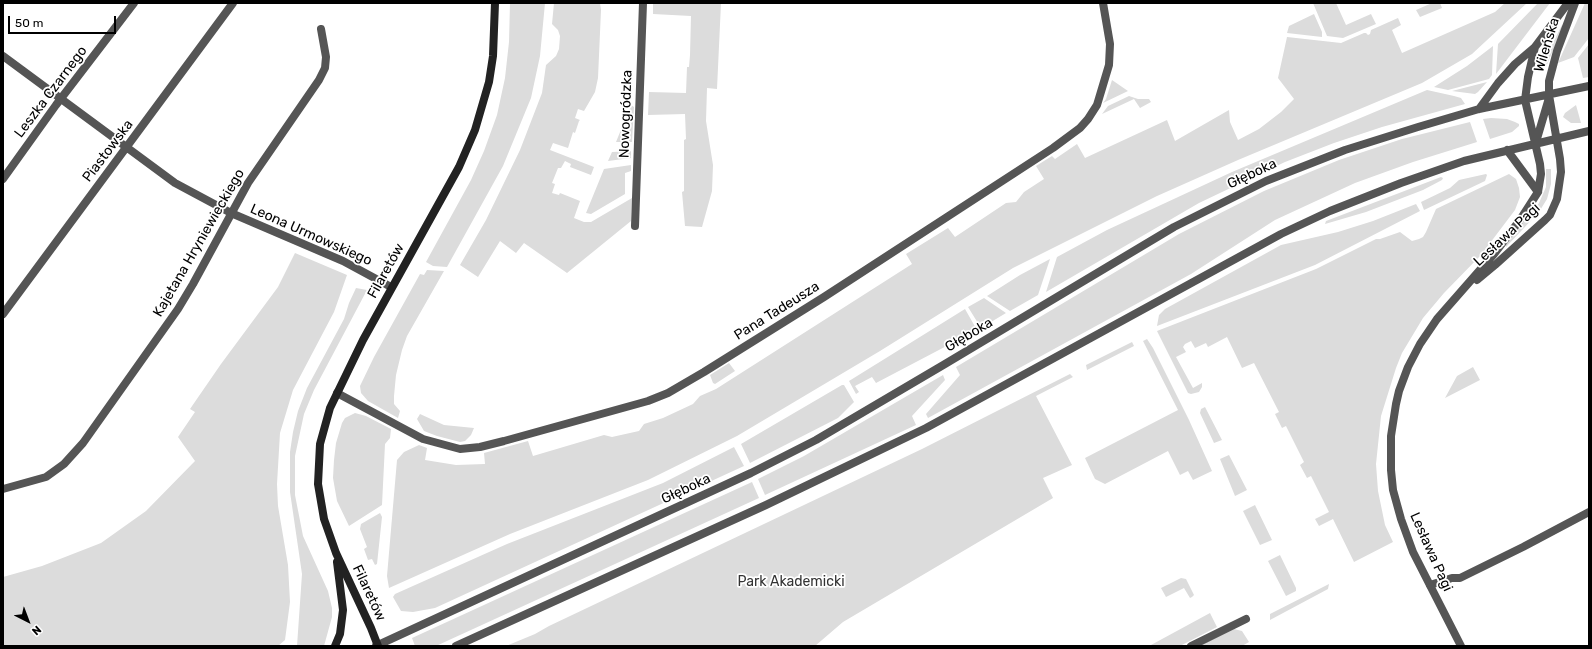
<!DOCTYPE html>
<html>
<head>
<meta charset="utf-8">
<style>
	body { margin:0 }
	#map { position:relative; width:1592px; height:649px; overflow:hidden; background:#fff; font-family:Rubik,sans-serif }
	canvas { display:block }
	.frame { position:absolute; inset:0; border:4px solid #000; pointer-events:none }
	.north { position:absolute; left:8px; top:601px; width:40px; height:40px; -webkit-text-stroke:3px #fff; paint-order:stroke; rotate:138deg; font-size:11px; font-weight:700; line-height:16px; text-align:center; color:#000 }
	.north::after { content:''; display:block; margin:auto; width:14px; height:18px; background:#000; clip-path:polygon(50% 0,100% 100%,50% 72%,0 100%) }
	.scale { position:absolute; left:8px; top:16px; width:108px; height:18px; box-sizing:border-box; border:2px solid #000; border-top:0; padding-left:5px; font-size:12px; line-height:14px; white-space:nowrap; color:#000; -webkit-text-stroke:3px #fff; paint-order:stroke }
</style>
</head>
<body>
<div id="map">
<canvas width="1592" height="649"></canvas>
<div class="frame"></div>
<div class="north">N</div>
<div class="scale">50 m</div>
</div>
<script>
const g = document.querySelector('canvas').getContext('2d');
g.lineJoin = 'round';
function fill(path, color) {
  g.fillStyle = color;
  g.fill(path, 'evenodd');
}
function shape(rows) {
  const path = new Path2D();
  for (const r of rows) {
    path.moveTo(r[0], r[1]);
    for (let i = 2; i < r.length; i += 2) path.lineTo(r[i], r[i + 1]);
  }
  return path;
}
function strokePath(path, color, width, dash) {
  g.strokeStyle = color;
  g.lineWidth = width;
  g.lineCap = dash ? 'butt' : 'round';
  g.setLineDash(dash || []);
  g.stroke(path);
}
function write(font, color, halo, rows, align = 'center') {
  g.font = font + ' Rubik,sans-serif';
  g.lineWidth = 3.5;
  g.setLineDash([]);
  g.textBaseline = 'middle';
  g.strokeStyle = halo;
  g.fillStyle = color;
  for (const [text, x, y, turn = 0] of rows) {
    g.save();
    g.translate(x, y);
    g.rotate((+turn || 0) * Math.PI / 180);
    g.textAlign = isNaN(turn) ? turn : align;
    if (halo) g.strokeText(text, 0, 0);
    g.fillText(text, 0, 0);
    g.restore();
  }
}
fill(shape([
	[510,3,545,3,540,56,531,98,503,166,447,267,433,266,426,262,471,180,484,151,497,115,505,78,509,42],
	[554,3,600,3,601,10,598,78,595,92,584,111,578,109,575,118,580,120,579,121,575,133,573,132,568,148,553,143,550,150,594,167,591,175,570,167,571,164,565,161,561,168,558,168,552,183,555,184,552,193,559,195,560,193,580,201,574,218,584,222,591,222,632,198,631,221,567,273,524,243,516,253,500,241,478,277,460,265,486,220,520,150,542,93,546,65,556,56,559,49,560,36,558,30,552,24],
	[653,3,721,3,717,89,707,88,706,121,713,165,712,191,702,227,685,226,682,192,684,191,684,140,686,139,685,114,648,115,649,92,686,93,687,67,689,67,690,55,691,16,653,14],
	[1313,3,1336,3,1346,25,1371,14,1376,24,1343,38,1327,36],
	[1432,3,1440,3,1442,8,1420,17,1416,10],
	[1505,3,1527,3,1472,54,1422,83,1238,160,1157,196,1013,268,880,351,737,436,648,480,510,534,389,588,387,576,397,460,404,452,419,445,427,448,425,460,456,465,485,464,484,453,528,441,533,456,604,435,612,437,639,431,644,424,663,418,693,404,700,396,716,389,912,264,906,254,948,228,955,237,1006,203,1016,202,1024,192,1044,179,1036,166,1052,156,1055,159,1077,144,1085,158,1167,120,1175,141,1229,110,1230,122,1238,140,1259,129,1281,112,1294,99,1278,78,1287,37,1341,43,1364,33,1366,33,1368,35,1370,34,1371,30,1398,18,1401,25,1392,30,1402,53,1495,12],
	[1538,3,1550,3,1496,74,1498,44],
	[1585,3,1589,3,1589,38,1574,57,1558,63],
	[1314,14,1322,32,1322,37,1287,33,1289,26],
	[1562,25,1563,27,1546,67,1540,68],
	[1589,44,1589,77,1583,78,1578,58],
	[1493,46,1492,75,1489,79,1448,90,1434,87,1467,66],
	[1112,80,1128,91,1103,103,1106,99],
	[1487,82,1478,92,1475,94,1452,91],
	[1427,90,1454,96,1461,98,1465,104,1382,127,1334,143,1285,162,1199,203,1046,292,1057,257,1107,230,1232,172],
	[1129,96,1138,99,1149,99,1151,102,1140,108,1134,99,1102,114,1108,106],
	[631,105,634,107,632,142,616,142],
	[1576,105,1581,123,1571,123,1563,117,1565,113],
	[1491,118,1507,119,1515,122,1519,124,1519,126,1512,132,1490,139,1483,119],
	[1470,122,1477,142,1413,162,1355,183,1275,220,1191,274,928,418,926,414,960,375,956,367,1179,234,1264,191,1339,160,1402,139],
	[631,151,631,158,608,161,612,152],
	[631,165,631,171,625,173,625,194,591,214,586,213,604,169],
	[1546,169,1551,169,1551,184,1547,199,1539,212,1506,247,1506,245,1539,203,1546,187],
	[1486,174,1487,175,1485,181,1424,210,1421,202,1450,188,1459,180],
	[1509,174,1516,179,1519,188,1520,197,1515,210,1481,255,1444,293,1423,318,1402,353,1396,368,1381,416,1376,464,1378,491,1385,525,1393,542,1354,562,1333,519,1319,526,1315,519,1329,512,1311,476,1307,478,1300,465,1304,462,1286,426,1282,428,1275,414,1279,412,1254,363,1242,368,1227,337,1208,347,1206,343,1195,348,1191,341,1185,344,1183,347,1186,352,1176,357,1193,388,1202,383,1202,387,1199,392,1191,394,1188,393,1157,331,1316,269,1376,239,1380,239,1400,232,1412,241,1419,239,1423,237,1426,232,1436,209],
	[1441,177,1443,178,1442,180,1423,190,1366,212,1325,224,1326,221],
	[1416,204,1420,211,1315,265,1157,326,1159,315,1165,309,1281,245,1338,232,1373,221],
	[295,253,347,275,334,312,293,390,280,433,277,484,278,506,288,565,290,602,285,640,278,646,3,646,3,577,42,566,101,543,146,511,195,461,178,437,195,412,190,409,221,364,278,287],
	[1050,259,1038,295,1010,311,987,296,1020,275],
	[427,270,444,271,407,336,402,350,396,375,394,396,394,404,400,411,398,418,368,401,361,393,360,386,374,357,420,274,424,275],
	[356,288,367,290,314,390,304,414,295,456,295,495,303,536,328,591,332,608,332,617,324,646,297,646,302,574,290,492,290,452,293,432,298,411,307,388,344,319,349,303],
	[984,298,1006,313,981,328,968,307],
	[965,309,977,330,876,383,872,377,855,386,859,392,856,394,849,381],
	[1147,339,1153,348,1189,420,1212,471,1193,480,1188,471,1180,475,1168,451,1105,484,1095,479,1085,458,1178,410,1143,341],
	[1132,342,1134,346,1087,370,1086,365],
	[729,363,735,371,715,384,713,383,710,375],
	[1473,367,1480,380,1445,398,1457,376],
	[1070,374,1073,377,1036,396,1072,465,1043,478,1053,498,843,622,815,646,506,646,535,634,549,626,922,449],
	[943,375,945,380,912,416,916,425,765,495,758,479,804,456],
	[842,385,844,385,854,402,838,418,750,463,741,444],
	[1205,407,1222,440,1214,443,1200,413,1201,409],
	[355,413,366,416,391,429,390,438,385,444,382,505,349,526,337,501,333,478,334,460,336,443,342,423,345,418],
	[420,414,444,425,474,428,471,435,465,441,460,442,437,436,424,431,417,419],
	[734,447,744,466,435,608,413,612,401,611,393,597,395,594,507,544,663,483],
	[1229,455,1247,490,1235,496,1220,459],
	[752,482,759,498,436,646,415,646,412,638],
	[1255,505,1272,540,1260,545,1243,511],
	[380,513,382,517,377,564,375,565,372,559,368,560,364,549,367,547,360,529,361,524],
	[1280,555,1296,588,1296,591,1286,596,1268,561],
	[1181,578,1186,579,1194,595,1192,597,1190,598,1184,588,1166,597,1161,588],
	[1329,584,1328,589,1270,620,1270,614],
	[1210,613,1217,627,1180,646,1151,646,1151,645],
	[1234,629,1242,631,1249,642,1242,646,1199,646]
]), '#dcdcdc');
strokePath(shape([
	[3,56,175,183,231,213,343,261,391,287],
	[3,179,56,105,134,3],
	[635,226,643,3],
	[3,314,233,3],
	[337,393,423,439,460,449,480,447,504,441,648,401,668,393,704,372,824,297,1053,148,1080,128,1088,119,1097,105,1109,65,1110,44,1103,3],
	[3,489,46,477,64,464,83,443,178,309,193,284,248,183,319,80,325,68,326,57,321,29],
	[1430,585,1452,578,1460,578,1523,547,1589,512],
	[1191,646,1246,619]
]), '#555', 8);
strokePath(shape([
	[1479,109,1498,83,1515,64,1535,47,1568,3],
	[1536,142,1549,98],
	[1507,150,1538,192],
	[1477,280,1495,265,1545,220,1550,215,1557,199,1561,172,1560,159,1549,95,1549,81,1557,51,1575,3],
	[376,646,751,473,816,440,945,364,1174,227,1266,181,1345,150,1418,127,1479,109,1589,86],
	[456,646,766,505,926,428,1281,234,1330,211,1401,183,1464,161,1589,131],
	[1461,646,1413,552,1401,519,1393,490,1391,470,1391,436,1396,404,1399,391,1408,367,1420,344,1437,319,1494,254,1520,220,1538,192,1541,174,1540,164,1525,100,1528,77,1535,47]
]), '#555', 8);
strokePath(shape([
	[335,646,340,634,343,610,337,562],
	[378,646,371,628,336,553,324,519,318,484,320,444,330,408,363,340,459,167,475,130,489,82,493,56,495,3]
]), '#222', 8);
write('14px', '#000', '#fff', [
	["Wileńska",1547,45,-73],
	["Leszka Czarnego",51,92,-53],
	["Nowogródzka",626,114,-88],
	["Piastowska",108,151,-53],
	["Głęboka",1252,174,-25],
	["Leona Urmowskiego",311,235,24],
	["Lesława Pagi",1507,235,-43],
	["Kajetana Hryniewieckiego",199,243,-60],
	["Filaretów",386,271,-61],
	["Pana Tadeusza",777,311,-32],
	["Głęboka",969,335,-31],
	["Głęboka",686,489,-25],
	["Lesława Pagi",1431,552,66],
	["Filaretów",369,593,65]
]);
write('14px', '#333', '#fff', [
	["Park Akademicki",791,582]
]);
</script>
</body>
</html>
